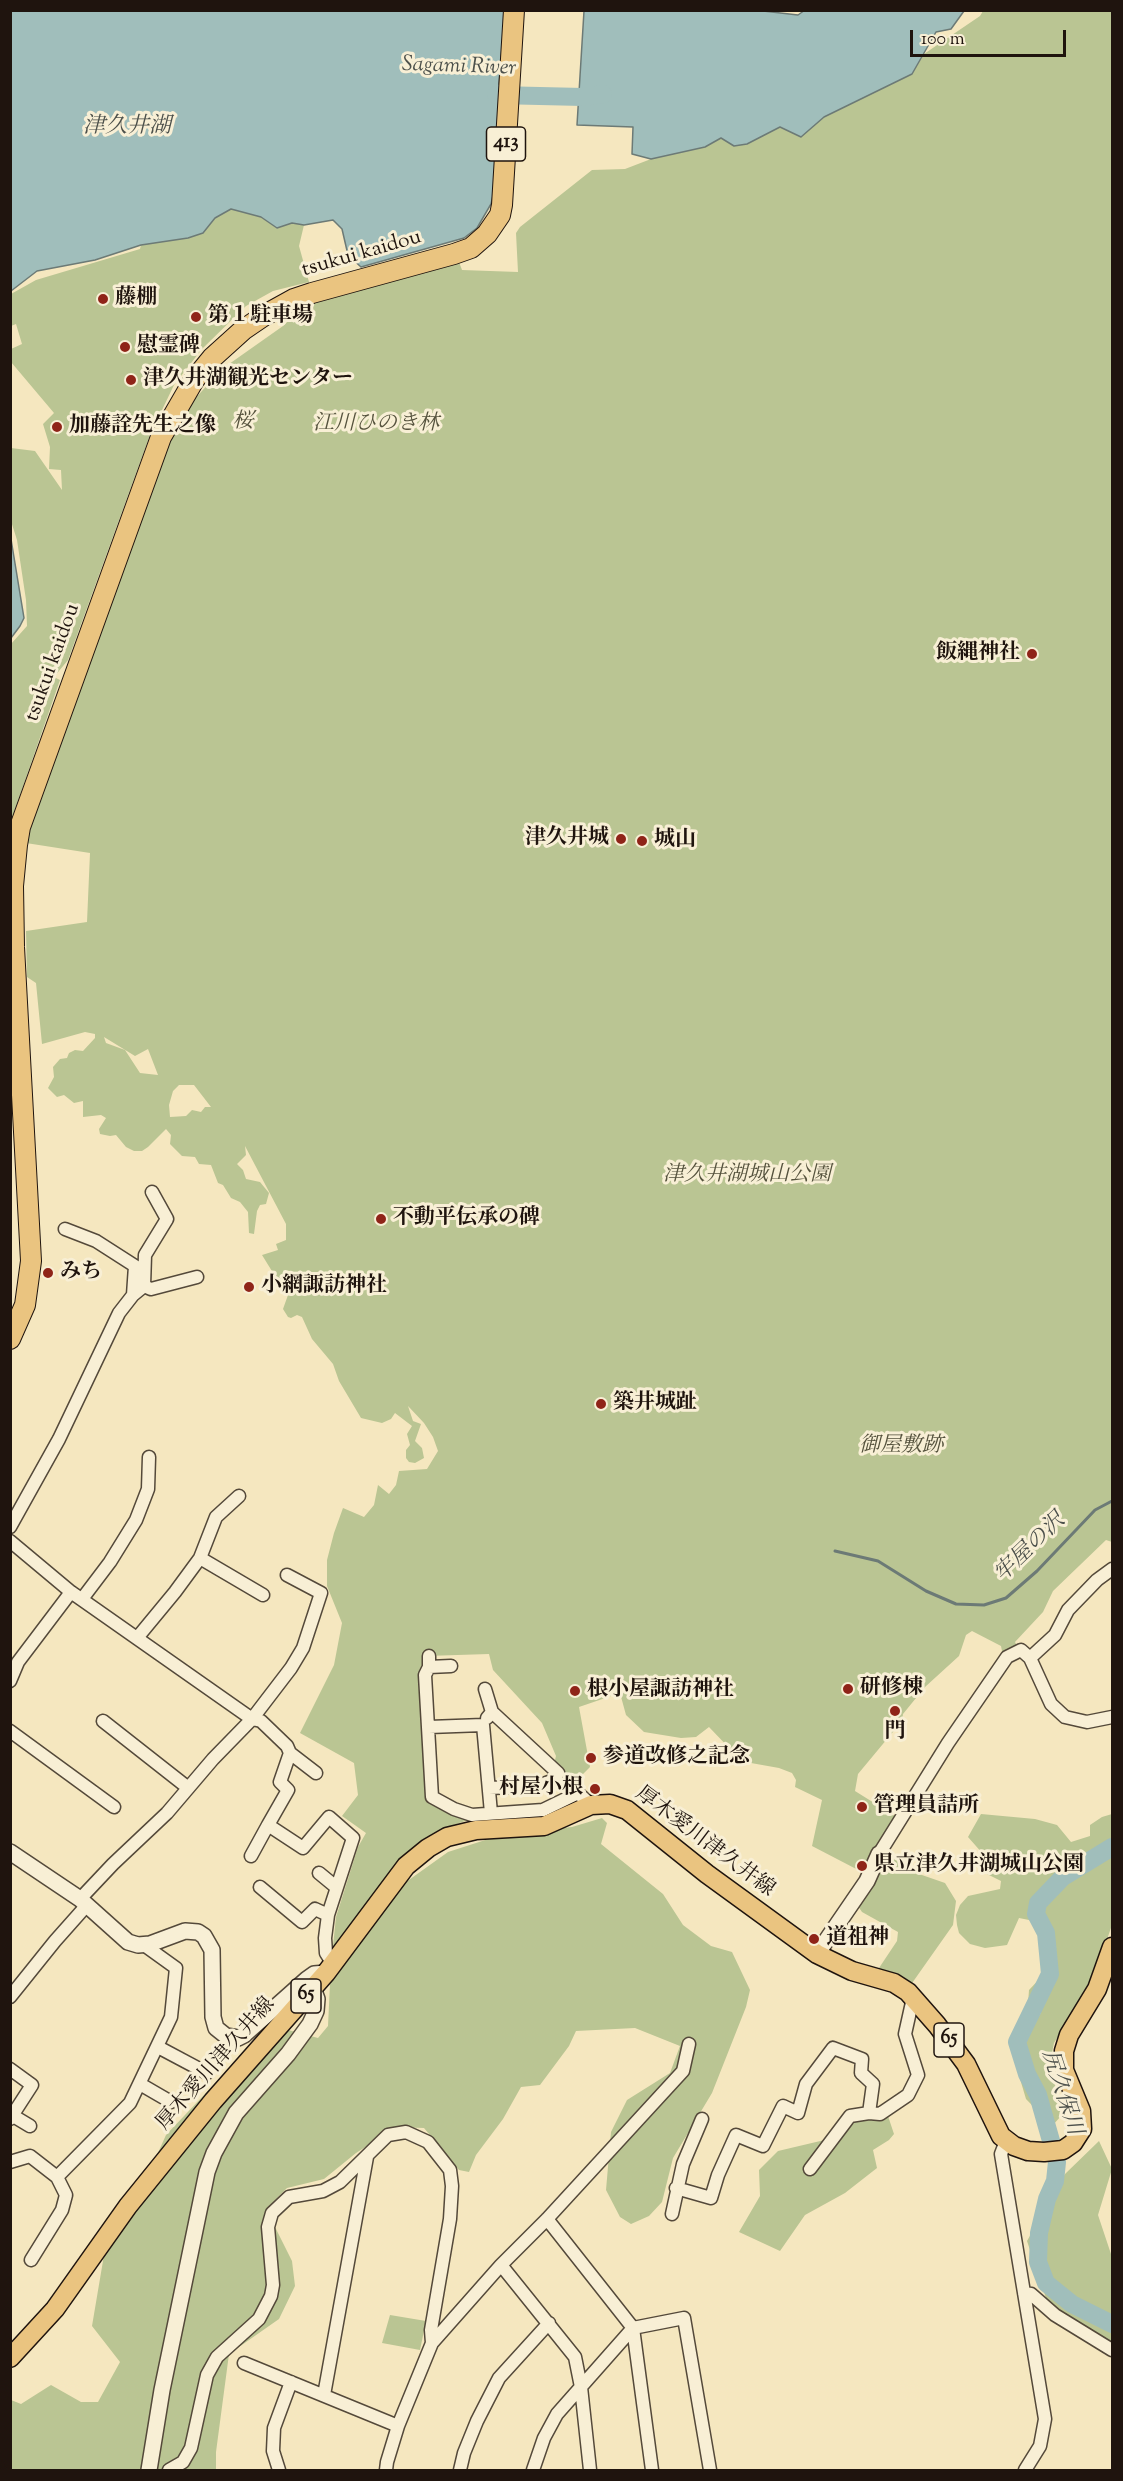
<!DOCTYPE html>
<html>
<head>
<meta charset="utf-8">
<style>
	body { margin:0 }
	#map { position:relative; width:1123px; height:2481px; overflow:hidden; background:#f5e7bf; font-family:"Sorts Mill Goudy",serif }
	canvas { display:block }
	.frame { position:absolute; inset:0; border:12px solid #1f140e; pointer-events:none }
	.scale { position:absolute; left:910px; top:30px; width:156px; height:27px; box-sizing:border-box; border:3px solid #1f140e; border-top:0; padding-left:8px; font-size:18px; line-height:21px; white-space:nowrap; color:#1f140e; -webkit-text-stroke:4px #f8efd5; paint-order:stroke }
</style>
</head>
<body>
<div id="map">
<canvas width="1123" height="2481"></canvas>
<div class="frame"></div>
<div class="scale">100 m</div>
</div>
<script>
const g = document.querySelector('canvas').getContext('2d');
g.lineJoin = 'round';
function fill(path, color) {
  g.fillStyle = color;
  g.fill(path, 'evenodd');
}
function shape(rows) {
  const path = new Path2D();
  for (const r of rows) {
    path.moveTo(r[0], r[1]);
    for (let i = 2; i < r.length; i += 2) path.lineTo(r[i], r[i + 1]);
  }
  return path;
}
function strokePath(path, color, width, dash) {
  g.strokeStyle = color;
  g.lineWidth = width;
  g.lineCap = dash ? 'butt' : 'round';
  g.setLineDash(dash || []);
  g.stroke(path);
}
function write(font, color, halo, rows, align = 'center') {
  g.font = font + ' "Sorts Mill Goudy","Noto Serif JP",serif';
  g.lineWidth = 6;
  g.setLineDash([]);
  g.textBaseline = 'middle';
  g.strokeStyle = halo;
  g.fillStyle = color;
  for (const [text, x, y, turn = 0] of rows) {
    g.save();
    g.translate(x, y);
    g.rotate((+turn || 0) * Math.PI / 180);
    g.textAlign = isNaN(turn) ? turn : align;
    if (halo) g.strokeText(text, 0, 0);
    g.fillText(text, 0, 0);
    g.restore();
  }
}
fill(shape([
	[983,11,1112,11,1112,1542,1106,1540,1053,1591,1043,1612,1015,1642,1018,1648,1003,1656,1001,1646,972,1631,966,1635,959,1656,925,1687,903,1714,902,1721,858,1774,855,1791,895,1816,862,1872,812,1846,822,1800,795,1787,796,1780,792,1773,779,1768,751,1763,743,1765,732,1760,731,1750,709,1727,696,1737,681,1738,644,1732,626,1715,620,1693,579,1707,590,1767,575,1782,556,1769,554,1764,556,1756,542,1723,493,1670,489,1654,426,1656,428,1799,471,1819,442,1829,422,1843,336,1951,333,1946,336,1917,358,1847,366,1833,342,1816,358,1795,354,1763,300,1733,334,1665,342,1623,327,1586,327,1560,334,1533,343,1508,364,1517,374,1505,378,1485,389,1494,396,1485,399,1471,427,1469,438,1451,433,1437,424,1423,408,1406,413,1421,421,1424,415,1441,422,1448,424,1458,415,1463,409,1462,406,1458,406,1450,410,1445,407,1434,412,1426,395,1413,391,1419,382,1423,361,1418,339,1381,333,1364,312,1339,302,1317,297,1315,291,1318,288,1317,283,1309,288,1295,298,1288,302,1289,307,1283,312,1286,303,1275,283,1289,262,1255,278,1250,276,1244,286,1240,286,1224,245,1146,246,1155,237,1164,243,1170,246,1179,260,1182,269,1193,266,1204,260,1205,257,1211,254,1234,249,1233,248,1212,240,1202,231,1198,223,1185,218,1183,211,1165,199,1164,195,1157,182,1156,170,1144,171,1135,166,1129,148,1147,142,1151,134,1151,126,1147,116,1135,110,1136,100,1134,99,1129,106,1118,101,1115,83,1117,83,1101,74,1103,64,1095,57,1097,48,1088,54,1077,53,1067,60,1059,67,1058,69,1053,75,1050,83,1051,95,1038,95,1034,85,1032,42,1044,36,983,27,977,26,931,87,922,90,853,26,843,40,799,170,441,191,403,222,369,283,326,305,305,459,262,462,270,518,272,516,233,520,227,592,170,625,169,651,159,705,147,721,138,734,146,747,144,780,127,801,136,824,117,912,74,924,54,980,16],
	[104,1037,135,1056,148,1049,158,1075,140,1073,125,1050,106,1043],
	[179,1085,194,1085,211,1107,205,1107,201,1112,192,1110,186,1116,170,1117,169,1105,173,1091],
	[231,209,261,217,277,228,292,223,304,225,299,246,309,282,273,291,246,306,202,349,174,385,150,435,68,660,54,677,60,680,11,821,11,644,27,626,26,600,17,540,11,521,11,448,35,451,62,490,61,470,49,469,50,447,43,424,54,413,11,362,11,349,22,344,16,324,11,326,11,294,36,280,140,249,141,245,203,233,215,218],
	[981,1814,1035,1819,1057,1825,1071,1842,1090,1836,1090,1825,1102,1817,1112,1814,1112,1925,1095,1974,1054,2043,1050,2063,1062,2115,1052,2126,1026,2099,1015,2062,1025,2035,1041,2013,1028,2004,1029,1990,1047,1971,1044,1939,1034,1921,1019,1918,1007,1945,985,1948,970,1944,959,1933,957,1925,956,1915,960,1905,968,1896,1000,1889,1001,1881,981,1871,979,1861,983,1854,968,1837],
	[602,1818,607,1823,601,1844,663,1894,683,1925,711,1946,732,1952,750,1990,746,2007,712,2093,673,2158,662,2202,649,2216,631,2224,620,2217,606,2190,611,2132,627,2100,670,2073,680,2046,635,2028,576,2031,569,2046,540,2085,521,2087,503,2119,476,2155,469,2172,459,2170,424,2128,396,2127,356,2153,324,2179,287,2188,266,2209,292,2261,295,2286,279,2319,229,2354,216,2452,216,2470,11,2470,11,2400,21,2404,51,2385,81,2402,98,2402,120,2362,92,2326,104,2255,129,2217,166,2135,240,2057,288,2030,318,2038,328,2026,330,1984,406,1882,448,1852,504,1834,572,1827],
	[884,1853,919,1874,945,1883,956,1901,953,1925,910,1986,877,1971,897,1941,898,1932,862,1912,858,1906],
	[887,2113,894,2134,889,2140,873,2150,877,2168,845,2193,805,2215,780,2251,739,2232,760,2196,759,2170,778,2151,833,2138,851,2118],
	[1099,2141,1112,2169,1098,2215,1112,2257,1112,2345,1048,2304,1027,2241,1065,2174],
	[390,2315,426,2321,420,2350,382,2343]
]), '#bac593');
const water = shape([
	[11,11,505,11,499,84,501,85,494,192,491,204,477,228,464,238,361,267,348,255,342,229,333,220,304,225,292,223,277,228,261,217,231,209,215,218,203,233,188,238,141,245,95,260,37,271,11,291,11,11],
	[763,11,798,15,805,10,964,11,951,29,936,32,912,74,824,117,801,137,780,127,747,144,734,146,721,138,705,147,651,159,632,154,633,127,577,125,584,11,763,11],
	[10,533,24,618,20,626,11,638,10,533]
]);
fill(water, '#a0bebb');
strokePath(water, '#6c7a76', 1.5);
strokePath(shape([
	[835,1551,878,1561,926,1591,956,1604,984,1605,1006,1598,1037,1571,1095,1510,1112,1501]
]), '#6c7a76', 3);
strokePath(shape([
	[496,95,583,97,603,94],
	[1112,1847,1063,1877,1038,1903,1036,1914,1046,1933,1050,1974,1017,2042,1027,2074,1038,2095,1057,2162,1055,2181,1047,2199,1039,2233,1038,2262,1046,2283,1072,2304,1112,2324]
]), '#a0bebb', 18);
const minor = shape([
	[65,1229,96,1241,135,1266,133,1295],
	[144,1286,151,1289,197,1277],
	[10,1527,59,1439,119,1313,133,1295,144,1286,145,1255,167,1219,152,1192],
	[10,1541,71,1592,252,1719,261,1721,287,1746,290,1753,280,1782,288,1790,268,1825,303,1848,329,1817,353,1838,328,1915,325,1938,326,1953,333,1964],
	[200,1558,263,1595],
	[82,1599,110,1562,136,1520,148,1489,149,1457],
	[137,1638,175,1592,200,1558,216,1517,239,1496],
	[429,1656,429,1667,425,1675,432,1797,454,1809,472,1815,543,1810,578,1793,591,1805],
	[1030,1658,1055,1635,1068,1610,1097,1580,1112,1569],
	[429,1667,451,1666],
	[10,1681,18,1662,71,1592],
	[485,1689,492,1712,487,1718],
	[103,1721,187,1787],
	[429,1727,483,1725,491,1813],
	[10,1731,114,1807],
	[290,1753,316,1773],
	[489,1788,538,1786,554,1780,558,1773,492,1712],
	[879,1854,948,1743,1007,1657,1021,1650,1030,1658,1051,1704,1065,1717,1087,1722,1112,1717],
	[251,1856,268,1825],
	[319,1873,336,1887],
	[260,1887,302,1922,315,1909,328,1915],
	[80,1899,113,1864,167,1813,213,1759,252,1719,291,1668,303,1648,321,1593,287,1575],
	[10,1997,55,1941,87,1905],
	[158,2047,207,2073],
	[10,2069,32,2085,10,2119],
	[140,2084,171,2102],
	[10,2114,30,2126],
	[1006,2141,1001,2154,1045,2419,1040,2446,1025,2470],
	[10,2162,30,2156,57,2177,66,2195,62,2210,31,2260],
	[810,2169,850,2116,869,2113,880,2114,908,2095,918,2075,905,2034,913,1998],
	[57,2177,130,2103,171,2017,176,1968,144,1945],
	[676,2188,711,2198,718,2175,736,2135,763,2146,783,2106,798,2113,806,2084,833,2048,862,2059,861,2073,873,2084,869,2113],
	[672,2214,683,2164,702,2119],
	[547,2219,633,2328,652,2470],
	[501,2265,575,2357,581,2387,590,2470],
	[1024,2293,1031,2294,1055,2315,1112,2350],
	[244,2363,398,2426],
	[324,2395,367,2157],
	[169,2470,183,2462,191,2448,207,2375,217,2357,259,2319,271,2296,273,2285,268,2227,272,2213,289,2197,323,2191,340,2182,388,2135,406,2132,428,2142,450,2170,452,2186,450,2219,431,2330,432,2343],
	[279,2470,273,2451,274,2428,291,2382],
	[386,2470,387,2462,398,2426,432,2343,501,2265,547,2219,683,2071,689,2044],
	[460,2470,464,2453,477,2421,499,2378,549,2323],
	[533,2470,544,2438,557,2414,633,2328,684,2318,710,2470]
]);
const tertiary = shape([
	[10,1852,80,1899,128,1942,138,1945,150,1944,185,1931,198,1932,204,1936,212,1950,213,2017,216,2028,226,2036,238,2038,244,2035,307,1979,314,1974,326,1973],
	[817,1954,867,1881,879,1854],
	[149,2470,162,2390,207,2172,214,2153,236,2113,288,2054,310,2024,316,2011,317,1999,313,1988]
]);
const primary = shape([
	[10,2358,55,2309,128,2206,213,2101,326,1973,406,1866,428,1848,447,1837,476,1830,544,1826,591,1805,610,1804,627,1810,707,1874,817,1954,852,1971,894,1983,908,1992,937,2025,966,2064,1001,2136,1014,2146,1028,2151,1044,2152,1063,2150,1073,2143,1082,2129,1081,2111,1064,2070,1064,2051,1069,2035,1097,1989,1112,1947]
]);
const trunk = shape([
	[10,1339,25,1305,31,1261,14,947,13,886,17,845,20,827,161,437,194,380,212,358,243,330,265,315,294,299,312,293,454,254,471,248,487,234,500,215,502,205,514,10]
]);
strokePath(minor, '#54493a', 15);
strokePath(tertiary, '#54493a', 18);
strokePath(primary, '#1f140e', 21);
strokePath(trunk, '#1f140e', 22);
strokePath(minor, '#f8efd5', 12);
strokePath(tertiary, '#f8efd5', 15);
strokePath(primary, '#eac480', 18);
strokePath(trunk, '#eac480', 20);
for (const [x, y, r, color] of [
	[103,299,6,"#8f2418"],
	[196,317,6,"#8f2418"],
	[125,347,6,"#8f2418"],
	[131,380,6,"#8f2418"],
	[57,427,6,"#8f2418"],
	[1032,654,6,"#8f2418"],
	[621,839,6,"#8f2418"],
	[642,841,6,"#8f2418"],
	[381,1219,6,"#8f2418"],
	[48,1273,6,"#8f2418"],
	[249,1287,6,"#8f2418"],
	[601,1404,6,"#8f2418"],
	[848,1689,6,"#8f2418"],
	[575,1691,6,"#8f2418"],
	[895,1711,6,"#8f2418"],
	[591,1758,6,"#8f2418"],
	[595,1789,6,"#8f2418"],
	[862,1807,6,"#8f2418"],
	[862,1866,6,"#8f2418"],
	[814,1939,6,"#8f2418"]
]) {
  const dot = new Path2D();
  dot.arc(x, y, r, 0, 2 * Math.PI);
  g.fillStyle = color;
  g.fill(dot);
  strokePath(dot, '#f8efd5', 2);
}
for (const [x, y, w] of [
	[506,144,39],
	[306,1996,30],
	[949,2040,30]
]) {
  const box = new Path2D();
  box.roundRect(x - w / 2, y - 17, w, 34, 4.5);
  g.fillStyle = '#f8efd5';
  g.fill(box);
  strokePath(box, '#1f140e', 1.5);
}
write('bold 20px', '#1f140e', null, [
	["413",506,144],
	["65",306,1996],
	["65",949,2040]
]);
write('21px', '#1f140e', '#f8efd5', [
	["tsukui kaidou",362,255,-16],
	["tsukui kaidou",54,663,-70],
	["厚木愛川津久井線",704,1843,37],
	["厚木愛川津久井線",217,2065,-49]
]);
write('bold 21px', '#1f140e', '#f8efd5', [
	["藤棚",115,299],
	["第１駐車場",208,317],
	["慰霊碑",137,347],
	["津久井湖観光センター",143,380],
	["加藤詮先生之像",69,427],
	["飯縄神社",1020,654,"right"],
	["津久井城",609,839,"right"],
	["城山",654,841],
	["不動平伝承の碑",393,1219],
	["みち",60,1273],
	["小網諏訪神社",261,1287],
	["築井城趾",613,1404],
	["研修棟",860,1689],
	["根小屋諏訪神社",587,1691],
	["門",895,1733,"center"],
	["参道改修之記念",603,1758],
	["村屋小根",583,1789,"right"],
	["管理員詰所",874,1807],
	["県立津久井湖城山公園",874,1866],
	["道祖神",826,1939]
], 'left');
write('italic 21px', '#55523d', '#f8efd5', [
	["桜",243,423],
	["江川ひのき林",376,425],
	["津久井湖城山公園",747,1176],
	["御屋敷跡",901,1447]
]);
write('italic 22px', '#4c504b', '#f8efd5', [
	["Sagami River",459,68,2],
	["津久井湖",127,128],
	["牢屋の沢",1031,1549,-44],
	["尻久保川",1060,2093,72]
]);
</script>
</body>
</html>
